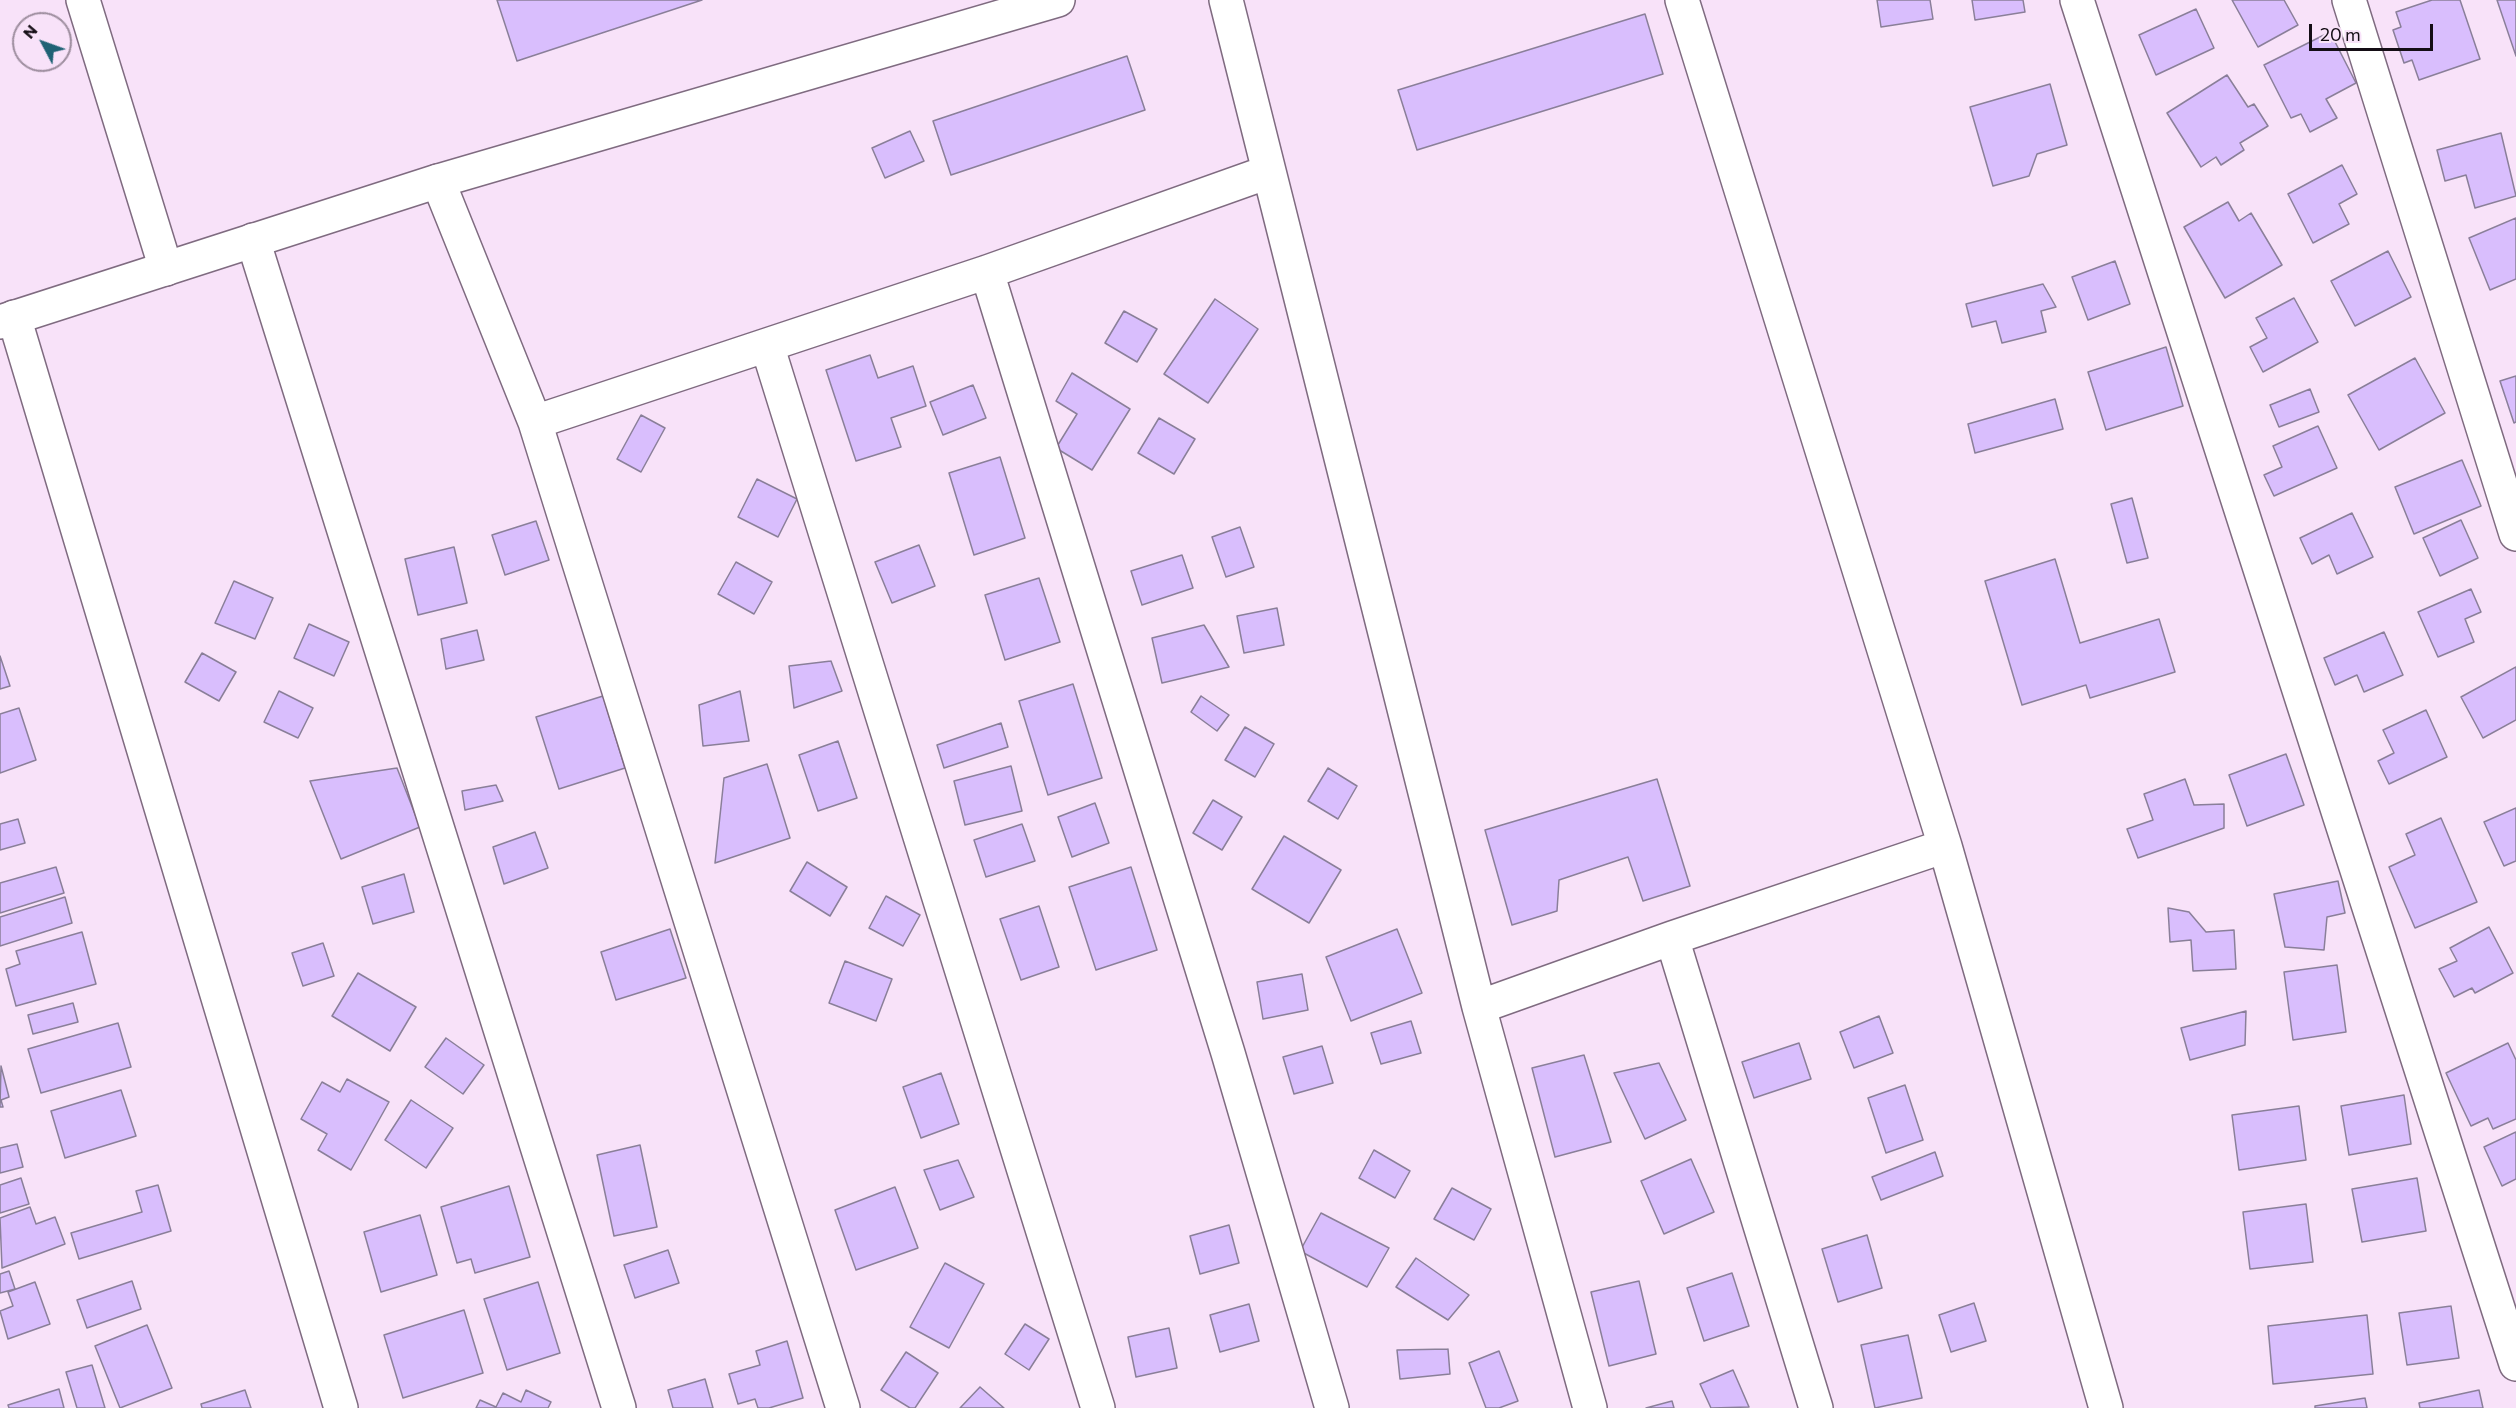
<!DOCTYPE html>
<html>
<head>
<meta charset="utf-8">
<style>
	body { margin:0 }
	#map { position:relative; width:2516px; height:1408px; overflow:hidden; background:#f8e2f9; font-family:Commissioner,sans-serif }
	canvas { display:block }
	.north { position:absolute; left:12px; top:12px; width:60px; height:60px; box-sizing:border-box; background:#f8e2f9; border:2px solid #9d8d9e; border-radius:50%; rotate:311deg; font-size:16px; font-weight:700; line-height:24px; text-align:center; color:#140d15 }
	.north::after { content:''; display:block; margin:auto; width:21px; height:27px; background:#1f6275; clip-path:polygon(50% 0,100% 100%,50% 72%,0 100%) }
	.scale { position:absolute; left:2309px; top:24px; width:124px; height:27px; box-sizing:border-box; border:3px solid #140d15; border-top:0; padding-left:8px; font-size:18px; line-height:21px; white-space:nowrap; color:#140d15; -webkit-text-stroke:4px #f8e2f9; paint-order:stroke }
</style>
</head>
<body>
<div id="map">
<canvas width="2516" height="1408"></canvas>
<div class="north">N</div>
<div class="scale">20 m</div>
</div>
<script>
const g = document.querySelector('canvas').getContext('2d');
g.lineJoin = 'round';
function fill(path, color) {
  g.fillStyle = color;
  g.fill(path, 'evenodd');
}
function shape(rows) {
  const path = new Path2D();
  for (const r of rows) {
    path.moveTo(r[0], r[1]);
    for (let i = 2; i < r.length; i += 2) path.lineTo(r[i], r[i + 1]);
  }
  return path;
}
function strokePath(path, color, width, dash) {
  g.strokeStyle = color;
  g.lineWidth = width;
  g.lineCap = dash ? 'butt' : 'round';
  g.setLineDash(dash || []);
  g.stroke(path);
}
const building = shape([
	[497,0,702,0,517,61,497,0],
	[1877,0,1930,0,1933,19,1881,27,1877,0],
	[1972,0,2023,0,2025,12,1975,20,1972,0],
	[2232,0,2284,0,2298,25,2258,47,2232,0],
	[2432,0,2460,0,2480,59,2419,80,2412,60,2404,63,2393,30,2401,27,2396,12,2432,0],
	[2497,0,2516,0,2516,56,2497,0],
	[2196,9,2214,48,2156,75,2139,35,2196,9],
	[1645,14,1663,74,1417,150,1398,90,1645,14],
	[2330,32,2356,83,2326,99,2337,118,2310,132,2301,114,2291,118,2264,65,2330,32],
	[1127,56,1145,110,951,175,933,121,1127,56],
	[2227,75,2248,107,2254,104,2268,126,2240,143,2244,150,2221,165,2216,157,2201,167,2167,113,2227,75],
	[2050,84,2067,145,2037,154,2029,176,1993,186,1970,107,2050,84],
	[910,131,924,161,885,178,872,148,910,131],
	[2501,133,2516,196,2475,208,2466,175,2445,181,2437,150,2501,133],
	[2342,165,2357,194,2339,204,2349,224,2313,243,2288,194,2342,165],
	[2228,202,2239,221,2251,213,2282,265,2225,298,2184,227,2228,202],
	[2516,218,2516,279,2490,290,2469,238,2516,218],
	[2388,251,2411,297,2355,326,2331,281,2388,251],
	[2115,261,2130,304,2088,320,2072,277,2115,261],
	[2043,284,2056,307,2041,311,2046,332,2002,343,1996,321,1972,327,1966,304,2043,284],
	[2294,298,2318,342,2263,372,2250,347,2267,338,2256,318,2294,298],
	[1215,299,1258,329,1208,403,1164,374,1215,299],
	[1124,311,1157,329,1137,362,1105,343,1124,311],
	[2166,347,2183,406,2106,430,2088,372,2166,347],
	[870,355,878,378,913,366,926,406,891,418,901,447,856,461,826,370,870,355],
	[2415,358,2445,413,2379,450,2348,395,2415,358],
	[1072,373,1130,409,1092,470,1056,448,1077,414,1056,401,1072,373],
	[2516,376,2516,422,2514,423,2500,381,2516,376],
	[973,385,986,418,943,435,930,402,973,385],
	[2310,389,2319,412,2279,427,2270,405,2310,389],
	[2055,399,2063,429,1975,453,1968,424,2055,399],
	[641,415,665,428,641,472,617,459,641,415],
	[1159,418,1195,439,1174,474,1138,453,1159,418],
	[2318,426,2337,468,2274,496,2264,475,2282,467,2273,446,2318,426],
	[1000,457,1025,538,974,555,949,473,1000,457],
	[2462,460,2481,506,2414,534,2395,487,2462,460],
	[757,479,797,499,778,537,738,517,757,479],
	[2132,498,2148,558,2127,563,2111,504,2132,498],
	[2352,513,2373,557,2337,574,2329,555,2312,564,2300,538,2352,513],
	[2461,520,2478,558,2440,576,2423,538,2461,520],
	[536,521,549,560,505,575,492,535,536,521],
	[1240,527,1254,567,1226,577,1212,537,1240,527],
	[919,545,935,586,892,603,875,562,919,545],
	[454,547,467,603,418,615,405,559,454,547],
	[1182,555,1193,588,1142,605,1131,571,1182,555],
	[2055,559,2080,643,2159,619,2175,672,2090,698,2086,685,2022,705,1985,581,2055,559],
	[736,562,772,582,754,614,718,594,736,562],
	[1039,578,1060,642,1005,660,985,595,1039,578],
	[234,581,273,598,255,639,215,623,234,581],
	[2471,589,2481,612,2465,619,2474,642,2438,657,2418,612,2471,589],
	[1277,608,1284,645,1244,653,1237,616,1277,608],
	[309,624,349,642,334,676,294,658,309,624],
	[1204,625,1229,667,1162,683,1152,638,1204,625],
	[477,630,484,660,446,669,441,639,477,630],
	[2384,632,2403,675,2364,692,2357,675,2335,685,2324,658,2384,632],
	[202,653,236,672,219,701,185,682,202,653],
	[0,656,10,686,0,689,0,656],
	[831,661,842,691,794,708,789,666,831,661],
	[2516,667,2516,720,2483,738,2461,697,2516,667],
	[1073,684,1102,778,1048,795,1019,701,1073,684],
	[279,691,313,708,298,738,264,722,279,691],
	[740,691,749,741,703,746,699,705,740,691],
	[603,696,625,768,559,789,536,717,603,696],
	[1201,696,1229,715,1217,731,1191,712,1201,696],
	[19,708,36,760,0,773,0,714,19,708],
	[2426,710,2447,757,2389,784,2378,761,2394,753,2383,730,2426,710],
	[1001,723,1008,747,944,768,937,745,1001,723],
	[1245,727,1274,744,1255,777,1225,760,1245,727],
	[838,741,857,798,818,811,799,755,838,741],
	[2286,754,2304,805,2247,826,2229,775,2286,754],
	[767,764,790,838,715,863,724,778,767,764],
	[1011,766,1022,811,965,825,954,781,1011,766],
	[397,768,420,827,341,859,310,781,397,768],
	[1328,768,1357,786,1338,819,1308,801,1328,768],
	[1657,779,1690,886,1643,901,1628,857,1559,880,1557,911,1512,925,1485,830,1657,779],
	[2185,779,2194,805,2224,804,2224,828,2138,858,2127,829,2153,820,2144,794,2185,779],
	[496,785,503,801,465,810,462,791,496,785],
	[1213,800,1242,817,1222,850,1193,833,1213,800],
	[1095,803,1109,843,1072,857,1058,817,1095,803],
	[2516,808,2516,861,2504,866,2484,822,2516,808],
	[2441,818,2477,902,2415,928,2389,867,2415,855,2406,834,2441,818],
	[18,819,25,843,0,850,0,824,18,819],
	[1022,824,1035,861,986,877,974,840,1022,824],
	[535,832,548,868,504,884,493,847,535,832],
	[1284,836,1341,870,1309,923,1252,889,1284,836],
	[807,862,847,887,830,916,790,891,807,862],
	[56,867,64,893,0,913,0,883,56,867],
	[1131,867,1157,950,1096,970,1069,887,1131,867],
	[404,874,414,912,373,924,362,887,404,874],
	[2338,881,2345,913,2327,917,2324,950,2285,947,2274,894,2338,881],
	[886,896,920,915,903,946,869,928,886,896],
	[65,897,72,923,0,946,0,917,65,897],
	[1039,906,1059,967,1021,980,1000,919,1039,906],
	[2168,908,2189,912,2206,932,2234,930,2236,969,2193,971,2191,940,2170,942,2168,908],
	[2489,927,2513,973,2475,993,2472,988,2454,997,2439,969,2457,961,2450,948,2489,927],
	[670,929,686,978,616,1000,601,952,670,929],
	[1397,929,1422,993,1351,1021,1326,957,1397,929],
	[82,932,96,984,16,1006,6,969,20,964,16,951,82,932],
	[323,943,334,976,303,986,292,953,323,943],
	[845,961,892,979,876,1021,829,1003,845,961],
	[2337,965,2346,1032,2293,1040,2284,972,2337,965],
	[358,973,416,1007,390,1051,332,1016,358,973],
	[1302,974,1308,1010,1263,1019,1257,982,1302,974],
	[73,1003,78,1022,33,1034,28,1015,73,1003],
	[2246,1011,2245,1045,2190,1060,2181,1028,2246,1011],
	[1879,1016,1893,1053,1854,1068,1840,1032,1879,1016],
	[1411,1021,1421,1053,1381,1064,1371,1033,1411,1021],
	[118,1023,131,1067,41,1093,28,1049,118,1023],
	[446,1038,484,1065,463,1094,425,1067,446,1038],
	[1799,1043,1811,1079,1754,1098,1742,1062,1799,1043],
	[2508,1043,2516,1060,2516,1119,2493,1129,2488,1118,2471,1126,2446,1073,2508,1043],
	[1322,1046,1333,1083,1294,1094,1283,1057,1322,1046],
	[1584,1055,1611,1142,1555,1157,1532,1068,1584,1055],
	[1659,1063,1686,1120,1645,1139,1614,1073,1659,1063],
	[1,1066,9,1097,1,1100,3,1107,0,1107,1,1066],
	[941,1073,959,1124,921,1138,903,1087,941,1073],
	[347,1079,389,1102,351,1170,318,1150,327,1134,301,1119,322,1082,340,1092,347,1079],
	[1905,1085,1923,1140,1886,1153,1868,1098,1905,1085],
	[121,1090,136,1136,65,1158,51,1111,121,1090],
	[2404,1095,2411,1144,2349,1155,2341,1106,2404,1095],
	[411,1100,453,1128,426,1168,385,1140,411,1100],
	[2299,1106,2306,1160,2239,1170,2232,1115,2299,1106],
	[2516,1132,2516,1179,2502,1186,2484,1147,2516,1132],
	[17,1144,23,1167,0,1173,0,1148,17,1144],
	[640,1145,657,1227,614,1236,597,1155,640,1145],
	[1374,1150,1410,1171,1395,1198,1359,1178,1374,1150],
	[1935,1152,1943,1176,1881,1200,1872,1177,1935,1152],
	[1691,1159,1714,1212,1664,1234,1641,1181,1691,1159],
	[958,1160,974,1197,940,1210,924,1170,958,1160],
	[21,1178,29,1204,0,1213,0,1185,21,1178],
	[2417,1178,2426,1231,2362,1242,2352,1189,2417,1178],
	[158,1185,171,1231,79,1259,71,1233,142,1212,136,1191,158,1185],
	[509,1186,530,1257,475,1273,471,1259,457,1263,441,1207,509,1186],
	[895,1187,918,1248,856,1270,835,1210,895,1187],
	[1452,1188,1491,1209,1474,1240,1434,1219,1452,1188],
	[2306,1204,2313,1262,2250,1269,2243,1212,2306,1204],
	[30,1207,36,1224,55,1217,65,1244,2,1268,0,1218,30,1207],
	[1321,1213,1389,1248,1367,1287,1300,1251,1321,1213],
	[420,1215,437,1275,381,1292,364,1232,420,1215],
	[1229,1225,1239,1263,1200,1274,1190,1236,1229,1225],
	[1867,1235,1882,1288,1838,1302,1822,1249,1867,1235],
	[668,1250,679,1283,635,1298,624,1265,668,1250],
	[1416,1258,1469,1295,1448,1320,1396,1287,1416,1258],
	[945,1263,984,1284,949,1348,910,1327,945,1263],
	[9,1271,15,1289,0,1293,0,1274,9,1271],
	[1732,1273,1749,1326,1704,1341,1687,1288,1732,1273],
	[132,1281,141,1309,87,1328,77,1300,132,1281],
	[1639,1281,1656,1354,1609,1366,1591,1292,1639,1281],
	[35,1282,50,1324,8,1339,0,1311,13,1306,8,1292,35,1282],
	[538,1282,560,1353,507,1370,484,1299,538,1282],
	[1974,1303,1986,1341,1951,1352,1939,1315,1974,1303],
	[1249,1304,1259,1341,1220,1352,1210,1315,1249,1304],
	[2451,1306,2459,1358,2407,1365,2399,1313,2451,1306],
	[464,1310,483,1373,403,1398,384,1335,464,1310],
	[2367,1315,2373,1374,2273,1384,2268,1326,2367,1315],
	[1025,1324,1049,1339,1029,1370,1005,1354,1025,1324],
	[147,1325,172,1388,120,1408,95,1346,147,1325],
	[1169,1328,1177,1368,1136,1377,1128,1337,1169,1328],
	[1908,1335,1922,1398,1875,1408,1861,1345,1908,1335],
	[787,1341,803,1398,769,1408,758,1408,755,1399,738,1404,729,1374,760,1365,756,1351,787,1341],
	[1448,1349,1450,1374,1400,1379,1397,1350,1448,1349],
	[1499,1351,1518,1401,1499,1408,1486,1408,1469,1363,1499,1351],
	[906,1352,938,1373,915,1408,910,1408,881,1390,906,1352],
	[92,1365,105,1408,77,1408,66,1372,92,1365],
	[1733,1370,1749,1407,1711,1408,1700,1384,1733,1370],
	[705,1379,713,1408,673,1408,668,1390,705,1379],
	[980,1387,1004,1408,960,1408,980,1387],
	[59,1389,64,1408,9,1408,8,1405,59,1389],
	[245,1390,251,1408,202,1408,201,1404,245,1390],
	[526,1390,551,1402,548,1408,476,1408,480,1400,496,1407,503,1393,521,1402,526,1390],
	[2479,1390,2483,1408,2420,1408,2419,1403,2479,1390],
	[2365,1398,2367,1408,2315,1408,2315,1406,2365,1398],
	[1672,1401,1674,1408,1646,1408,1672,1401]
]);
fill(building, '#d9befd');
strokePath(building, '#8a7f99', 1.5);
const street = shape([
	[83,0,166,269],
	[1226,0,1479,1007,1590,1408],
	[1682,0,1945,846,2106,1408],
	[2077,0,2516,1364],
	[2349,0,2516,534],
	[438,181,535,422],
	[253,240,619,1408],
	[987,272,1228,1053,1332,1408],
	[14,317,341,1408],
	[767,345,535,422,843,1408],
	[1672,938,1816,1408],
	[1479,1007,1672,938,1945,846],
	[1098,1408,767,345,987,272,1268,172]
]);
const secondary = shape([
	[0,322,438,181,1058,0]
]);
strokePath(street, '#7f6b80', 36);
strokePath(secondary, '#7f6b80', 36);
strokePath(street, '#fff', 33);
strokePath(secondary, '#fff', 33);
</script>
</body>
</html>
